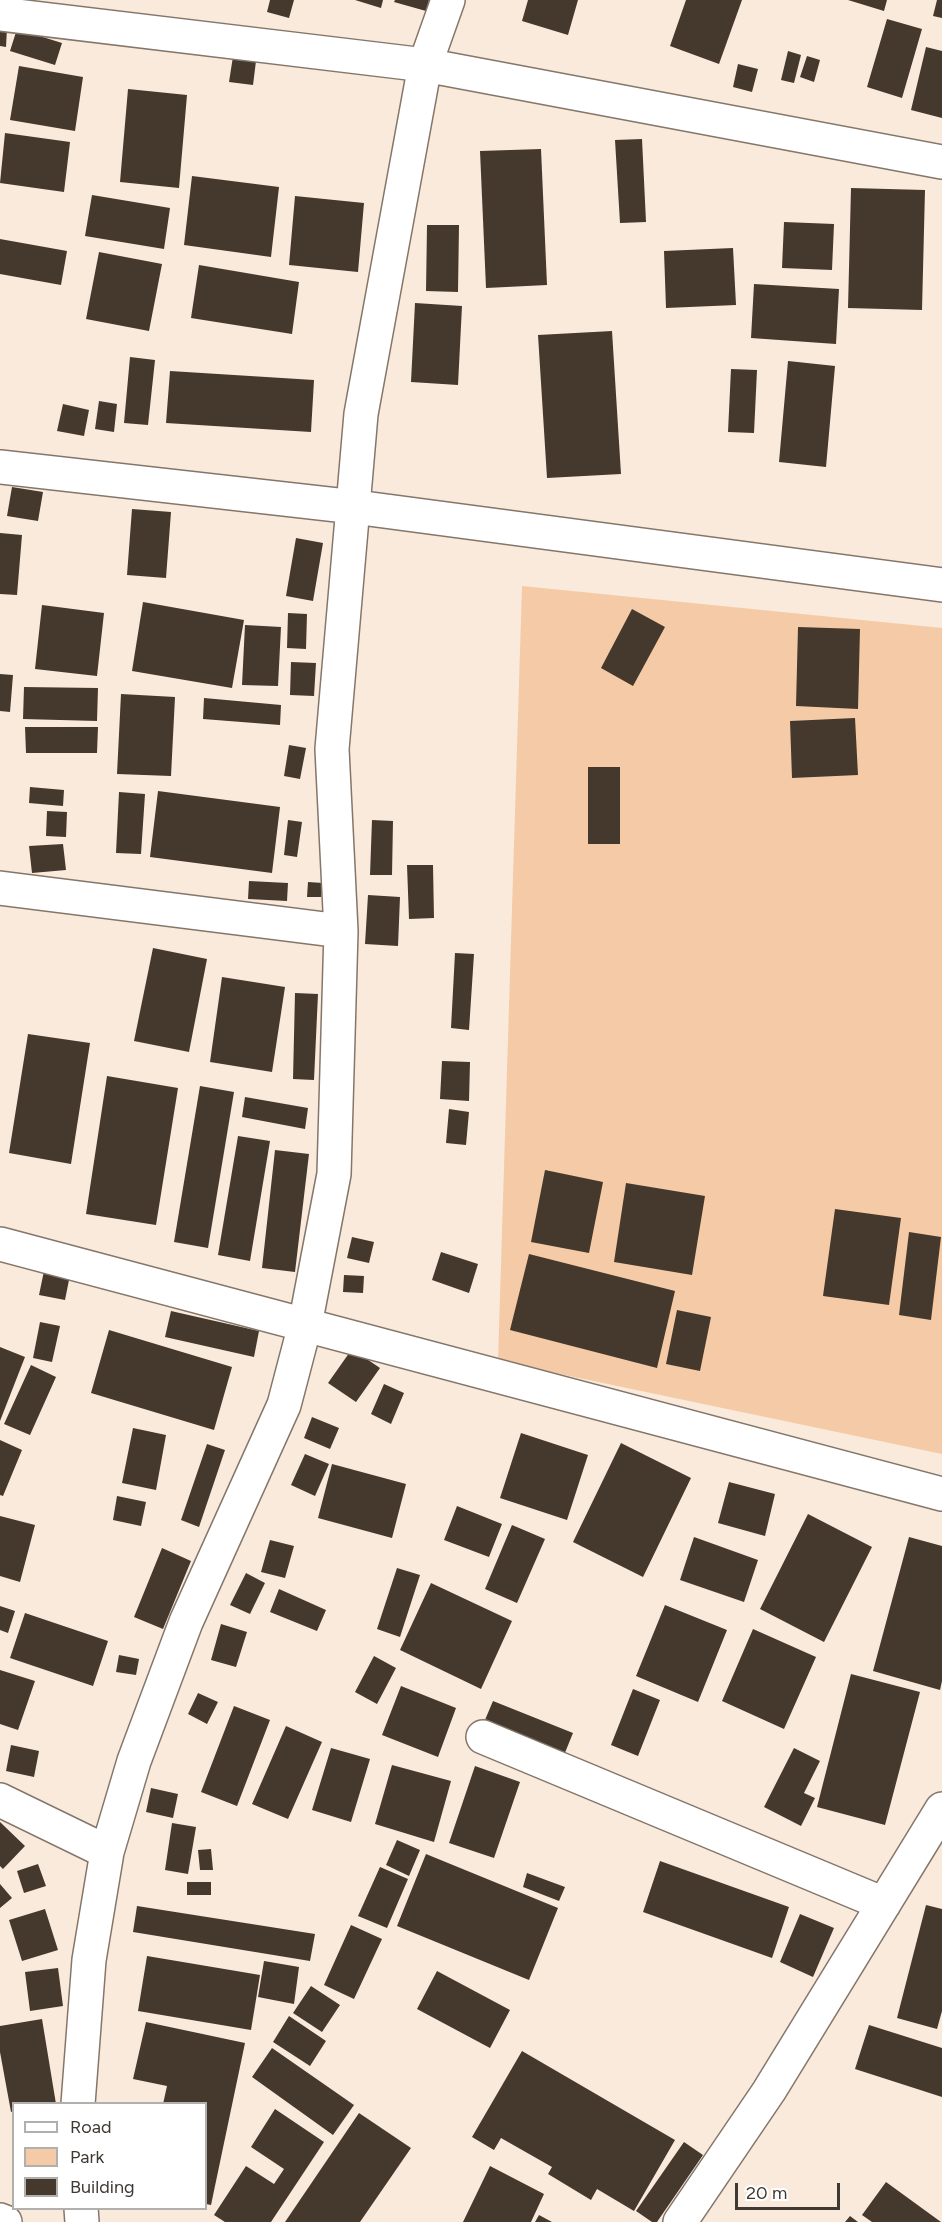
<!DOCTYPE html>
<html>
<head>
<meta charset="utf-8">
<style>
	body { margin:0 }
	#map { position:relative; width:942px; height:2222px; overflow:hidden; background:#faeadc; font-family:Figtree,sans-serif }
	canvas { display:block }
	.legend { position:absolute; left:12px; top:2102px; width:195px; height:108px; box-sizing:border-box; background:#fff; border:2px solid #b2b0ad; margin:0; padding:8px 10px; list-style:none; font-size:18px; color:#3f3933 }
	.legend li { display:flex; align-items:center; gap:12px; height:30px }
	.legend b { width:30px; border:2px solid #b2b0ad }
	.scale { position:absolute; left:735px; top:2183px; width:105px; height:27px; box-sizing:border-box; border:3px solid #3f3933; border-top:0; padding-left:8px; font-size:18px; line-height:21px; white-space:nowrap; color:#3f3933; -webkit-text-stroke:4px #fff; paint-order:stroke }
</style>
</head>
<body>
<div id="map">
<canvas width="942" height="2222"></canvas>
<ul class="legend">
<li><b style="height:8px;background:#fff"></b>Road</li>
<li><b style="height:16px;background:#f4cba6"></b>Park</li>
<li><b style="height:16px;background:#45382d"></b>Building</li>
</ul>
<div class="scale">20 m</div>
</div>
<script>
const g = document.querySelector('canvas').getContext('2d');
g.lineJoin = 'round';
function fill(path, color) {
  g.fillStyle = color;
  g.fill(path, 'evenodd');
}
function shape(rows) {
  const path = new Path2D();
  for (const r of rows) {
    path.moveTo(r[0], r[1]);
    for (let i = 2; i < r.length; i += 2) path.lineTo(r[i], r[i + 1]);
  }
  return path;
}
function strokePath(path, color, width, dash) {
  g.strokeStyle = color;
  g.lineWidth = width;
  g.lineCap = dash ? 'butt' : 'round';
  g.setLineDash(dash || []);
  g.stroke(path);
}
fill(shape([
	[522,586,942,628,942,1454,498,1361]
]), '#f4cba6');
fill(shape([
	[270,0,294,0,289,18,267,12],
	[355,0,383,0,381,8],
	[395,0,429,0,426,11,394,2],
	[528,0,578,0,568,35,522,21],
	[686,0,742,0,719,64,670,46],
	[848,0,887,0,884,11],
	[937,0,942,0,942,18,933,16],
	[887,19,922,29,902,98,867,87],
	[0,28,7,28,6,47,0,46],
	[17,29,62,43,55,65,10,51],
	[926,47,942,51,942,118,911,110],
	[234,50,257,53,253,85,229,82],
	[788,51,801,55,794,83,781,80],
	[807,56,820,60,814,82,800,77],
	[738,64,758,69,752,92,733,87],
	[19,66,83,77,75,131,10,120],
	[128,89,187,95,179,188,120,182],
	[5,133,70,142,64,192,0,183],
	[642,139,646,222,620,223,615,140],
	[541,149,547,285,486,288,480,151],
	[192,176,279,187,271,257,184,245],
	[851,188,925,190,922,310,848,308],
	[92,195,170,208,164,249,85,236],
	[295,196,364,203,358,272,289,265],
	[784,222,834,224,832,270,782,268],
	[427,225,459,225,458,292,426,291],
	[0,239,67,251,61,285,0,274],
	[733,248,736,305,666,308,664,251],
	[99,252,162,264,149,331,86,319],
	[199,265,299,282,292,334,191,318],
	[754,284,839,289,836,344,751,338],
	[415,303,462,306,458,385,411,382],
	[612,331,621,474,547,478,538,335],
	[130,357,155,360,148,425,124,423],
	[788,361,835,366,826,467,779,462],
	[731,369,757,370,754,433,728,432],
	[170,371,314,380,311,432,166,423],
	[99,401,117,404,114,432,95,429],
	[63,404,89,410,84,436,57,431],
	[12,487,43,492,38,521,7,516],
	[132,509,171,512,166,578,127,575],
	[0,533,22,535,17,595,0,594],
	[296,538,323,543,313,601,286,596],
	[143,602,244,620,232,688,132,671],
	[42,605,104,613,97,676,35,669],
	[632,609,665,627,633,686,601,668],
	[288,613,307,614,306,649,287,648],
	[245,625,281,627,278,686,242,685],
	[798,627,860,629,858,709,796,706],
	[291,662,316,663,314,696,290,695],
	[0,674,13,675,10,712,0,711],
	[24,687,98,688,97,721,23,719],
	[121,694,175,697,171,776,117,774],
	[204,698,281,705,280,725,203,719],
	[855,718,858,775,792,778,790,721],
	[25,727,98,727,97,753,26,753],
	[289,745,306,748,300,779,284,776],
	[588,767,620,767,620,844,588,844],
	[30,787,64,790,63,806,29,803],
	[158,791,280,807,272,873,150,857],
	[119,792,145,794,141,854,116,853],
	[47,811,67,812,66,837,46,836],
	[288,820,302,822,297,857,284,855],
	[372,820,393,821,392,875,370,875],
	[63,844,66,870,32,873,29,846],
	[407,865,433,865,434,918,409,919],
	[249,881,288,883,287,901,248,899],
	[308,882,323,883,321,897,307,897],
	[368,895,400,897,398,946,365,944],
	[153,948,207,959,189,1052,134,1041],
	[455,953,474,954,469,1030,451,1028],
	[222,977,285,987,272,1072,210,1062],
	[295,993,318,994,314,1080,293,1079],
	[28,1034,90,1043,71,1164,9,1153],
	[442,1061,470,1062,469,1101,440,1099],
	[107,1076,178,1088,156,1225,86,1214],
	[200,1086,234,1092,208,1248,174,1242],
	[245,1097,308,1108,305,1129,242,1117],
	[449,1109,469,1112,466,1145,446,1143],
	[238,1136,270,1141,250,1261,218,1255],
	[275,1150,309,1154,295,1272,262,1268],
	[545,1170,603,1182,589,1253,531,1242],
	[626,1183,705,1196,692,1275,614,1262],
	[835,1209,901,1218,889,1305,823,1296],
	[909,1232,941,1237,931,1320,899,1315],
	[352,1237,374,1242,369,1263,347,1258],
	[441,1252,478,1264,469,1293,432,1280],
	[529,1254,675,1291,657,1368,510,1330],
	[44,1271,70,1275,65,1300,39,1295],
	[344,1275,364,1276,363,1293,343,1292],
	[677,1310,711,1317,700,1371,666,1364],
	[171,1311,259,1331,254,1357,165,1337],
	[40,1322,60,1326,52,1362,33,1358],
	[109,1330,232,1367,214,1430,91,1393],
	[0,1347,25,1357,0,1421],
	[352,1349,380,1368,356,1402,328,1383],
	[31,1365,56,1377,30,1435,4,1424],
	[384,1384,404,1393,391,1424,371,1414],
	[312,1417,339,1428,330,1449,304,1438],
	[133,1428,166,1435,156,1490,122,1483],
	[521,1433,588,1455,567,1520,500,1498],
	[0,1440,22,1450,3,1496,0,1495],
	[621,1443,691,1478,643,1577,573,1542],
	[207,1444,225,1450,199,1527,181,1520],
	[305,1454,329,1464,315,1496,291,1485],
	[332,1464,406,1484,392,1538,318,1518],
	[729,1482,775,1494,765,1536,718,1523],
	[117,1496,146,1502,141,1526,113,1520],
	[457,1506,502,1524,489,1557,444,1540],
	[808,1514,872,1547,824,1642,760,1609],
	[0,1516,35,1525,20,1582,0,1576],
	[512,1525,545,1539,517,1603,485,1589],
	[694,1537,758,1560,744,1602,680,1580],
	[909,1537,942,1546,942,1681,940,1690,873,1671],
	[270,1540,294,1546,285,1578,261,1572],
	[162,1548,191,1561,163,1629,134,1617],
	[397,1568,420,1575,400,1637,377,1629],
	[246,1573,265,1583,250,1614,230,1605],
	[431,1583,512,1621,481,1689,400,1650],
	[279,1589,326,1610,317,1631,270,1612],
	[665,1605,727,1630,698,1702,636,1676],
	[0,1606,15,1611,8,1633,0,1630],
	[25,1613,108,1641,93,1686,10,1658],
	[221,1624,247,1632,236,1667,211,1660],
	[753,1629,816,1657,784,1729,722,1701],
	[119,1655,139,1659,136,1675,116,1672],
	[374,1656,396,1668,377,1704,355,1692],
	[0,1670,35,1681,18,1730,0,1724],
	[851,1674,920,1692,885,1825,817,1807],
	[401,1686,456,1708,438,1757,382,1735],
	[633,1689,660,1700,638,1756,611,1745],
	[198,1693,218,1702,207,1724,188,1714],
	[493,1701,573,1733,562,1760,482,1727],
	[234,1706,270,1720,237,1806,201,1792],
	[286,1726,322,1742,288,1819,252,1804],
	[11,1745,39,1751,34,1777,6,1771],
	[331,1748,370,1759,351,1822,312,1810],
	[794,1748,820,1761,804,1793,815,1798,801,1826,764,1807],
	[392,1765,451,1781,434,1842,375,1824],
	[475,1766,520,1782,494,1858,449,1843],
	[151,1788,178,1794,173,1818,146,1812],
	[0,1822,25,1846,3,1869,0,1866],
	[172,1823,196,1827,188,1874,165,1870],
	[397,1840,420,1850,409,1876,386,1865],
	[211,1849,213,1870,200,1870,198,1850],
	[426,1854,558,1908,529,1980,397,1926],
	[660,1861,789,1907,772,1958,643,1912],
	[38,1864,46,1886,24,1893,17,1871],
	[380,1867,408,1879,387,1928,358,1916],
	[527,1873,565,1887,559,1901,523,1887],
	[187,1882,211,1882,211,1895,187,1895],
	[0,1884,12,1898,0,1908],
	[926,1905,942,1909,942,2011,937,2029,897,2018],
	[137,1906,315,1934,310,1961,133,1932],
	[45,1909,58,1950,22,1961,9,1920],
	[800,1914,834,1928,813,1977,780,1962],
	[351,1925,382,1939,354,1999,324,1985],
	[147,1956,260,1975,251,2030,138,2011],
	[264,1961,299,1967,294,2004,258,1997],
	[58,1968,63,2006,30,2011,25,1972],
	[437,1971,510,2010,490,2048,417,2009],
	[311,1986,340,2005,322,2032,293,2013],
	[289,2016,326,2041,310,2066,273,2042],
	[42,2019,56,2104,14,2104,14,2111,11,2112,0,2052,0,2026],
	[146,2022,245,2043,211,2205,206,2204,206,2104,163,2104,167,2086,133,2079],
	[869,2025,942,2048,942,2097,855,2069],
	[272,2048,354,2105,333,2135,252,2077],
	[522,2051,675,2140,634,2211,597,2189,591,2200,548,2174,552,2167,501,2138,494,2150,472,2137],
	[275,2109,324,2142,271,2222,225,2222,214,2215,246,2166,274,2184,284,2169,251,2147],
	[359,2113,411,2148,360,2222,285,2222],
	[684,2142,703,2155,657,2222,652,2222,636,2211],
	[490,2166,544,2194,531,2222,463,2222],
	[886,2182,941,2222,872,2222,862,2215],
	[539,2215,552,2222,535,2222],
	[850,2216,858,2222,845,2222]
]), '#45382d');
const minor = shape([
	[0,14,425,65,942,162],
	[0,467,355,507,942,585],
	[0,888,341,931],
	[0,1244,942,1494],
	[483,1737,884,1904],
	[0,1800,107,1852],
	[78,2104,89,1960,107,1852,134,1761,186,1622,284,1405,305,1325,334,1174,341,931,332,749,361,414,425,65,448,0],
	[81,2208,82,2222],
	[0,2220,5,2222],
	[680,2222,769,2091,942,1809]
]);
strokePath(minor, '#84766a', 36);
strokePath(minor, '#fff', 33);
</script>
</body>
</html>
